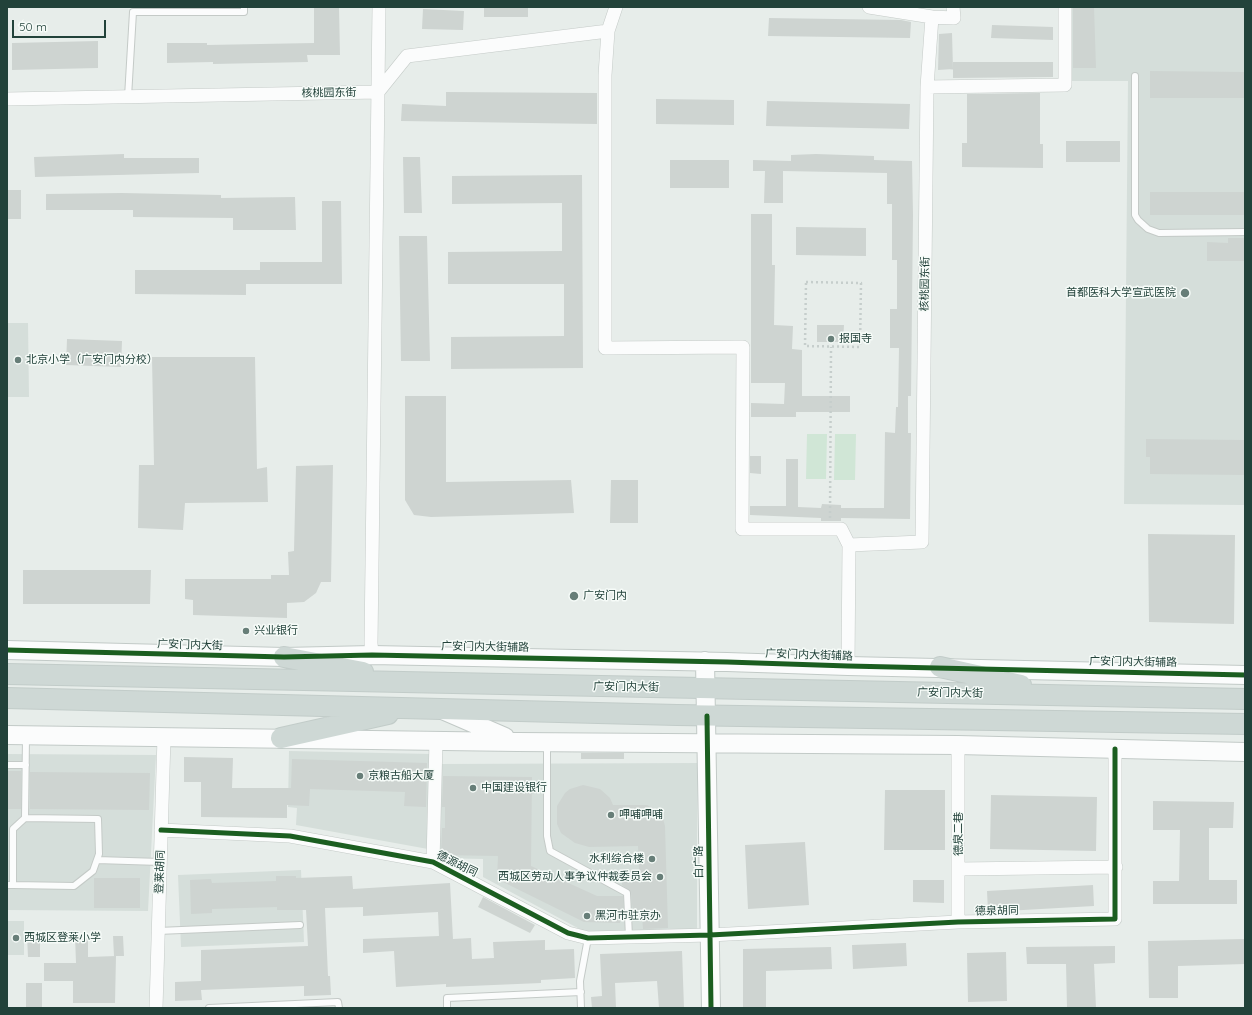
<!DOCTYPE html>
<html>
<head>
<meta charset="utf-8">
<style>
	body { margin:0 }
	#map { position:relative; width:1252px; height:1015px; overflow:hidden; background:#e7edea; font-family:Quicksand,sans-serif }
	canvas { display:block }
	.frame { position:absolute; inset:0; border:8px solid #22423a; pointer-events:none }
	.scale { position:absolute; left:12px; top:20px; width:94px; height:18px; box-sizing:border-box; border:2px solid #22423a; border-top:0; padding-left:5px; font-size:12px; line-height:14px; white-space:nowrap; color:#22423a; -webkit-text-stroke:3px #f6fbf8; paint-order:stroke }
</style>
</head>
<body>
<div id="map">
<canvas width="1252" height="1015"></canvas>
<div class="frame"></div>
<div class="scale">50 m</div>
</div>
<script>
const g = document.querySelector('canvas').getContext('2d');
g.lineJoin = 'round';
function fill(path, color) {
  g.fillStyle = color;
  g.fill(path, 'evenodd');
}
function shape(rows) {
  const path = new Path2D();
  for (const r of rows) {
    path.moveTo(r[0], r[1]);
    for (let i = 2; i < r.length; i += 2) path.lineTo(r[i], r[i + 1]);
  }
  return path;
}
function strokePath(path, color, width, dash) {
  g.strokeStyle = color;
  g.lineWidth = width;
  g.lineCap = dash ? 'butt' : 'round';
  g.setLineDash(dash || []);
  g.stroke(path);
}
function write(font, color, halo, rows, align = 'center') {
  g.font = font + ' Quicksand,"Noto Sans SC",sans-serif';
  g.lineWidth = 3;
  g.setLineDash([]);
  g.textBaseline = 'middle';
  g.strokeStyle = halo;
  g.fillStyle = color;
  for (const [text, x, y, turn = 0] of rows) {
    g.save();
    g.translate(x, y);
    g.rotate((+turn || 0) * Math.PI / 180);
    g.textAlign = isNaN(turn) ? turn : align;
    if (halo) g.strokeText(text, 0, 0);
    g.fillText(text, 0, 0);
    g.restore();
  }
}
fill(shape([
	[1068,7,1245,7,1245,505,1124,504,1128,81,1069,81],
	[7,323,28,323,29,397,7,397],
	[289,751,431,754,428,849,296,825,297,808,288,807],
	[7,754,156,755,148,911,7,910],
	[697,763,697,931,587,933,483,877,483,859,438,858,440,764],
	[301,870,304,942,181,947,178,875],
	[7,921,24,921,24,955,7,955]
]), '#d5deda');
fill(shape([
	[807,434,827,434,826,479,806,479],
	[835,434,856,434,855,480,834,480]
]), '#d0e6d6');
fill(shape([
	[314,7,339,7,340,55,307,55,308,62,213,64,213,62,167,63,167,43,207,43,207,45,314,43],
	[484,7,528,7,528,17,484,17],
	[1073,7,1094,7,1096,68,1073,68],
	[423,9,464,11,463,30,422,29],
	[769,18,901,20,911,22,910,38,768,36],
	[992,25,1053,27,1053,40,991,38],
	[952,33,953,69,938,70,939,34],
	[98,41,98,68,12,70,12,43],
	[953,62,1053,62,1053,77,953,78],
	[1150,71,1245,72,1245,98,1150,98],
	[446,92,597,93,597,124,401,121,402,104,446,106],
	[1040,93,1040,144,1043,144,1043,168,962,167,962,143,967,143,967,94],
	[656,99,734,100,734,125,656,124],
	[767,101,910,104,909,129,766,126],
	[1066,141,1120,141,1120,162,1066,162],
	[124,154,124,158,199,158,199,173,35,177,34,157],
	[816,154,874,156,874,160,912,161,913,215,911,396,908,396,908,433,911,433,910,519,841,518,841,521,821,521,821,518,750,515,750,506,786,506,786,459,798,459,798,507,821,508,822,504,841,505,841,508,884,508,885,432,895,433,896,407,898,407,899,348,890,348,890,309,897,309,897,260,892,260,892,204,887,204,887,173,783,171,783,203,764,203,765,171,753,171,753,160,791,161,791,155],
	[403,157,420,157,422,213,404,213],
	[670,160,729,160,729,188,670,188],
	[582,175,583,368,451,369,451,337,564,336,564,284,448,284,448,252,562,251,562,203,452,204,452,176],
	[7,190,21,190,21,219,7,219],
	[1150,192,1245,192,1245,215,1150,215],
	[122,193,221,195,221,198,295,197,296,230,233,230,233,218,133,217,133,210,46,210,46,194],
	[322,201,341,201,342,284,246,284,246,295,135,294,135,270,260,270,260,262,322,262],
	[751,214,772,214,772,265,775,265,774,325,793,326,792,349,802,350,802,396,850,396,850,412,796,412,796,417,751,417,751,403,784,404,785,383,751,383],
	[796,227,866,228,866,256,796,255],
	[399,236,427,236,430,361,401,361],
	[1228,238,1245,238,1245,261,1207,261,1207,242,1228,243],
	[817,325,844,325,843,342,817,342],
	[67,339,122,341,121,367,66,365],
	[152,357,255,357,257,469,267,467,268,502,185,503,183,530,138,528,139,465,154,465],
	[405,396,446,396,446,482,571,480,574,513,431,517,414,515,405,500],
	[1146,439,1245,440,1245,475,1150,474,1150,457,1146,457],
	[750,456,761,456,761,474,750,473],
	[333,465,331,582,321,582,316,593,304,602,287,603,287,618,193,615,193,600,185,599,185,579,271,579,271,575,289,575,288,552,294,551,296,466],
	[611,480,638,480,638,523,610,523],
	[1148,534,1235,535,1234,624,1149,622],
	[23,570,151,570,150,604,23,604],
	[581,753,624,753,624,759,581,759],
	[184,757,233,758,232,788,291,788,292,759,427,763,426,807,404,806,405,792,310,789,309,806,287,805,287,818,201,817,201,782,184,782],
	[7,771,21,771,21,809,7,809],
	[30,772,150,773,149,810,30,809],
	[443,776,532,777,531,866,597,896,623,896,624,915,621,915,620,923,584,922,497,879,498,856,441,855,442,828,445,828,445,807,442,807],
	[583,785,600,789,610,798,613,805,647,805,658,811,662,815,665,826,668,928,643,929,642,915,633,915,631,892,622,885,622,871,639,871,638,846,589,847,575,843,561,833,557,824,557,806,565,793,570,789],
	[885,790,945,790,945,850,884,850],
	[991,795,1097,797,1096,851,990,849],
	[1153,801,1234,802,1233,828,1209,828,1209,880,1237,880,1237,904,1153,904,1153,881,1179,881,1180,830,1153,830],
	[805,842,809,905,748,909,745,845],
	[276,876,296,876,296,878,352,876,353,889,450,883,453,939,471,938,472,959,494,958,493,942,545,940,545,950,574,949,575,978,541,980,541,983,446,987,446,984,396,987,394,951,363,953,363,939,439,936,438,912,363,916,363,907,325,908,328,976,330,976,331,995,304,996,304,986,201,990,202,1000,175,1001,175,982,201,981,201,950,308,946,306,910,277,910,277,907,212,909,212,913,191,914,190,880,211,879,212,883,276,881],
	[94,878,140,878,140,908,94,908],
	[913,880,944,880,944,903,913,902],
	[1093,885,1094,906,988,912,987,891],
	[483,897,535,925,530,933,478,907],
	[27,935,40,935,40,957,28,957],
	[75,936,88,936,88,957,116,956,115,1003,73,1003,73,981,44,981,44,963,76,963],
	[113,936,123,936,124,956,114,956],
	[1245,939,1245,964,1178,966,1178,998,1149,998,1148,941],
	[906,943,907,966,853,969,852,945],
	[1115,946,1115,963,1094,964,1096,1008,1067,1008,1066,964,1027,964,1026,947],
	[831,947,832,969,766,971,766,1007,743,1007,743,949],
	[682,951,684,1008,659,1008,657,981,615,983,616,1008,592,1008,591,997,602,996,600,954],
	[1006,952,1007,1001,968,1002,967,953],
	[26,983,42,983,42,1008,26,1008]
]), '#ced4d1');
const lane = shape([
	[1135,76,1135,215,1138,220,1148,229,1159,233,1245,232],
	[128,97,133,12,244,12,244,7],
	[547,744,547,836,550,851,627,893,629,937],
	[7,765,26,765],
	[97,860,160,862],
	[7,885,13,885,13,829,25,818,26,737],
	[13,885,74,886,93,871,99,854,98,819,25,818],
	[158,931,300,925],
	[209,1008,338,1002,339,1008],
	[447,1008,447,998,581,992],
	[581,1008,580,981,588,938]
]);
const street = shape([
	[932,17,954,18,953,7],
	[608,31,605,75,605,348,743,347,742,529,841,529,849,545,848,666],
	[927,87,1065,85,1065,7],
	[7,99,378,92,407,56,608,31,616,7],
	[849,545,922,542,927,87,932,17,869,7],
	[372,655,371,643,379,7],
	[958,745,958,922],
	[161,830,290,836,433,862,568,933,588,938,710,935,958,922,1115,919,1115,749],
	[433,862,436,741],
	[959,869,1116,867],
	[156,1008,164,737]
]);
const secondary = shape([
	[7,650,284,657,372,655,727,662,848,666,1245,675],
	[705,661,711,1008],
	[440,709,505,737],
	[7,735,517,742,958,745,1245,752]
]);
const primary = shape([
	[284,657,363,672],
	[940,667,1021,685],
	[7,674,1245,699],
	[7,698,677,715,1245,724],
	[281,738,388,714]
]);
strokePath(lane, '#c4cac7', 8);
strokePath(street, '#c4cac7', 14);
strokePath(secondary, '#c2cac7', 20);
strokePath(primary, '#c2ccc9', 22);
strokePath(shape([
	[806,282,861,283,860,347,805,346,806,282],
	[830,518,831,347]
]), '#c6cecc', 2.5, [2, 3]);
strokePath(lane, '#fbfcfc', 6);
strokePath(street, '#fbfcfc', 13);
strokePath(secondary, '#fbfcfc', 18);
strokePath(primary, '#ced8d5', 20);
strokePath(shape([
	[7,650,284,657,372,655,727,662,848,666,1245,675],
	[707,716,711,1008],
	[161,830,290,836,433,862,568,933,588,938,710,935,958,922,1115,919,1115,749]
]), '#1b5e20', 5);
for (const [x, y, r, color] of [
	[1185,293,5,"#677e78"],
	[831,339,4,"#677e78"],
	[18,360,4,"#677e78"],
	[574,596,5,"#677e78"],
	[246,631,4,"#677e78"],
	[360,776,4,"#677e78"],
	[473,788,4,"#677e78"],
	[611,815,4,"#677e78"],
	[652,859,4,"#677e78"],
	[660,877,4,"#677e78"],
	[587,916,4,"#677e78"],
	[16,938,4,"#677e78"]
]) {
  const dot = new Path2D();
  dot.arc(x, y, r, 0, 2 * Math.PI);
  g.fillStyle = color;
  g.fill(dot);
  strokePath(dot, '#f6fbf8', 1.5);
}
write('11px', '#22423a', '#f6fbf8', [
	["核桃园东街",329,93,-1],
	["核桃园东街",925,284,-89],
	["广安门内大街",190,645,2],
	["广安门内大街辅路",485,647,1],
	["广安门内大街辅路",809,655,2],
	["广安门内大街辅路",1133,662,1],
	["广安门内大街",626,687,1],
	["广安门内大街",950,693,1],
	["德泉二巷",959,834,-90],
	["白广路",699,862,-91],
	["德源胡同",457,864,26],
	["登莱胡同",160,872,-88],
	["德泉胡同",997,911,-1]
]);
write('11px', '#22423a', '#f6fbf8', [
	["首都医科大学宣武医院",1176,293,"right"],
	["报国寺",839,339],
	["北京小学（广安门内分校）",26,360],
	["广安门内",583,596],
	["兴业银行",254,631],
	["京粮古船大厦",368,776],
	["中国建设银行",481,788],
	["呷哺呷哺",619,815],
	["水利综合楼",644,859,"right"],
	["西城区劳动人事争议仲裁委员会",652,877,"right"],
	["黑河市驻京办",595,916],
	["西城区登莱小学",24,938]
], 'left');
</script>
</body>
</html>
